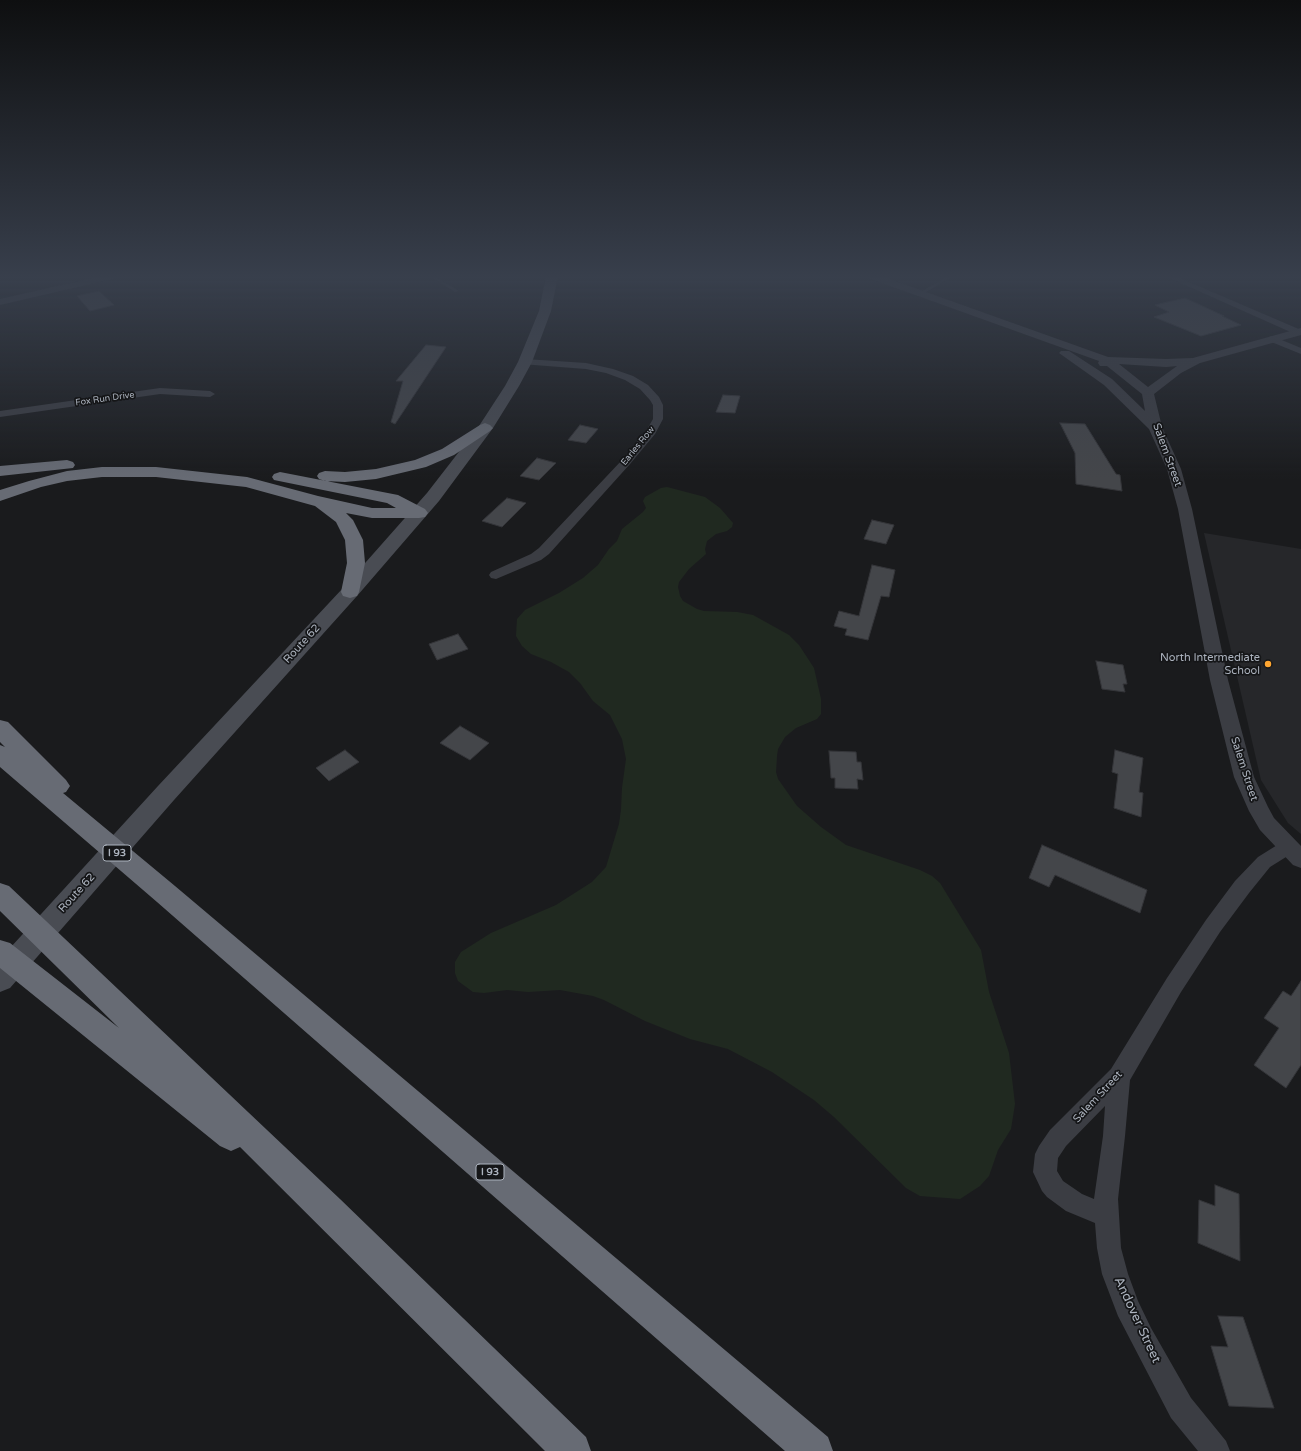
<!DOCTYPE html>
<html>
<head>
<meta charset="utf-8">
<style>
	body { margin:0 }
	canvas { display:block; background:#1a1b1d }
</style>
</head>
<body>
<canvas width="1301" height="1451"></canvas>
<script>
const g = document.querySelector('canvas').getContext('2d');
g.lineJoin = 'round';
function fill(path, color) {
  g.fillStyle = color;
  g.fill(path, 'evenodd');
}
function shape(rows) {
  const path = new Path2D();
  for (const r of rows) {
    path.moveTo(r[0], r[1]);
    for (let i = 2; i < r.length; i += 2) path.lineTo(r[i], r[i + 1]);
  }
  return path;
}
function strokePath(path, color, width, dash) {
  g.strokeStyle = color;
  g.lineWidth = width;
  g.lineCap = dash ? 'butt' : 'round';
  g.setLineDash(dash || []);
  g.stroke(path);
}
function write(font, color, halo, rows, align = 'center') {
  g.font = font + ' "Varela Round",sans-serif';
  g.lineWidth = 3.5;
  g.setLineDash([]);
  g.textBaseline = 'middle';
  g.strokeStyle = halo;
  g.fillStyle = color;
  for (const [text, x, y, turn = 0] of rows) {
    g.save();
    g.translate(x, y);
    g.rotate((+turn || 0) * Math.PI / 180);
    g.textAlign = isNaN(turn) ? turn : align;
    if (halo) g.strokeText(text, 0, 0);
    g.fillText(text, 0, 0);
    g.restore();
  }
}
fill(shape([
	[1204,533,1301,549,1301,834,1288,823,1261,780]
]), '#26272a');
fill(shape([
	[667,487,705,497,720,508,733,523,732,527,727,531,716,534,707,541,705,549,706,554,689,569,679,582,678,587,680,596,683,601,697,609,704,611,737,612,753,615,789,635,799,645,814,668,821,699,821,714,817,719,796,728,785,737,778,749,777,756,776,772,778,779,797,806,821,827,846,845,920,870,932,876,940,883,981,950,989,992,1009,1053,1015,1104,1011,1129,998,1150,989,1176,980,1186,960,1199,920,1196,906,1188,834,1117,814,1100,772,1072,728,1049,690,1039,645,1021,604,1000,593,996,560,990,528,992,507,990,484,993,473,992,458,981,455,973,455,962,461,952,491,933,556,905,592,882,606,867,619,824,621,810,622,788,626,759,622,739,610,715,593,701,580,683,569,672,551,662,531,654,522,646,516,636,517,619,525,610,559,593,583,578,598,565,609,549,617,541,622,529,643,512,646,508,643,501,645,497,661,488]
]), '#202920');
const building = shape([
	[99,291,114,305,90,311,77,296,99,291],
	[1185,298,1224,316,1222,316,1241,325,1201,336,1154,317,1169,312,1155,305,1185,298],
	[426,345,446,347,395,424,391,422,403,381,396,381,426,345],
	[723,395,740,396,735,413,716,412,723,395],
	[1060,423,1085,424,1116,474,1120,475,1122,491,1076,484,1075,453,1060,423],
	[580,425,598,429,586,443,568,440,580,425],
	[537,458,556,463,539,480,520,476,537,458],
	[507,498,526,503,502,527,482,521,507,498],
	[872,520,894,525,886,544,864,539,872,520],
	[872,565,895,570,889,597,881,596,868,640,845,635,847,629,834,626,839,611,859,616,872,565],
	[458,634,468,649,437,660,429,644,458,634],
	[1096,661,1123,665,1127,684,1123,684,1125,692,1102,689,1096,661],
	[460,726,489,743,470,760,440,743,460,726],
	[345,750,359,762,329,781,316,768,345,750],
	[1115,750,1143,758,1139,792,1143,793,1141,817,1114,808,1118,774,1112,772,1115,750],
	[829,751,856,752,857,762,861,762,863,780,857,779,858,789,835,788,835,778,831,778,829,751],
	[1042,845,1147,890,1140,913,1055,875,1049,887,1029,878,1042,845],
	[1301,981,1301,1065,1286,1088,1254,1065,1279,1028,1264,1018,1283,991,1291,996,1301,981],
	[1215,1185,1239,1194,1240,1261,1198,1243,1199,1200,1215,1206,1215,1185],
	[1218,1316,1243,1317,1274,1408,1229,1406,1211,1346,1228,1347,1218,1316]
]);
fill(building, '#44464a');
strokePath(building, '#343539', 1);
fill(shape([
	[430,276,434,276,459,291,455,292,430,276],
	[948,276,953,276,923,294,919,293,948,276]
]), '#3b3d43');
fill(shape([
	[102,276,116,276,112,279,0,305,0,299,102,276],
	[1165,276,1175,276,1301,330,1301,334,1295,334,1165,276],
	[1272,336,1301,348,1301,354,1269,341,1267,339,1269,337,1272,336],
	[525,359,586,363,613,369,633,376,648,385,659,397,663,405,663,419,655,434,630,464,549,554,541,560,496,579,491,578,489,575,491,572,531,554,539,548,622,460,646,431,653,419,653,405,650,400,640,389,625,380,606,373,586,369,521,364,520,362,521,360,525,359],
	[160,388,210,391,215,394,210,397,160,394,0,417,0,411,160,388],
	[1288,840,1294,842,1297,847,1294,852,1270,867,1249,893,1220,932,1181,992,1130,1080,1125,1136,1118,1199,1121,1248,1128,1274,1138,1301,1151,1328,1191,1398,1226,1441,1230,1451,1198,1451,1171,1418,1118,1316,1102,1274,1097,1248,1095,1223,1066,1211,1047,1197,1042,1191,1033,1172,1035,1154,1039,1146,1050,1130,1111,1069,1167,978,1206,920,1235,881,1258,857,1282,842,1288,840],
	[1105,1106,1103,1136,1094,1199,1082,1194,1063,1181,1057,1171,1058,1158,1066,1146,1105,1106]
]), '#3b3d43');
fill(shape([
	[867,276,881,276,1108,357,1166,359,1193,358,1301,328,1301,335,1200,363,1181,373,1154,394,1162,427,1181,469,1192,509,1228,680,1254,777,1268,807,1274,818,1301,846,1301,868,1293,865,1260,830,1249,811,1234,777,1210,680,1178,509,1167,469,1149,429,1104,385,1059,353,1061,351,1069,351,1112,379,1145,411,1142,394,1107,366,1100,366,1098,363,1099,361,868,278,867,276],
	[1119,364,1166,367,1177,366,1148,387,1119,364]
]), '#3b3d43');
fill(shape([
	[546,276,558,276,551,311,532,362,519,386,493,428,439,501,357,596,174,800,10,988,0,992,0,959,158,786,343,588,427,493,479,426,505,386,518,362,539,311,546,276]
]), '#494c53');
fill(shape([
	[485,423,490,425,493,428,490,431,454,455,426,467,376,479,345,482,325,481,319,479,317,476,319,473,325,471,345,472,376,469,415,460,442,449,480,425,485,423],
	[67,460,73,462,75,465,73,468,0,476,0,466,67,460],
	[102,467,156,467,247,477,318,496,372,508,396,508,387,503,274,480,272,477,274,474,280,472,398,495,425,509,428,513,425,517,419,518,372,518,346,513,353,520,363,540,365,563,359,592,357,596,350,598,343,596,341,592,347,563,345,540,336,522,315,506,246,487,156,477,102,477,67,481,41,487,0,501,0,490,29,481,67,471,102,467],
	[0,720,8,722,66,780,70,786,66,792,63,793,175,886,828,1437,833,1451,785,1451,157,902,0,767,0,745,5,747,0,742,0,720],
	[0,883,9,886,340,1199,586,1437,591,1451,545,1451,240,1147,231,1151,220,1146,0,968,0,940,10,943,119,1028,0,911,0,883]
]), '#676b74');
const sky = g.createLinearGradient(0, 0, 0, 479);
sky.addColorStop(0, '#0e0f10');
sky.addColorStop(0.58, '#383f4c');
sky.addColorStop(1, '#383f4c00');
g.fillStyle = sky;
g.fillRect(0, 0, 1301, 479);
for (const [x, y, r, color] of [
	[1268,664,4,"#ffa631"]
]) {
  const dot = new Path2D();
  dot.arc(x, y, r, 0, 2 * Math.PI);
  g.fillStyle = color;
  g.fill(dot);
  strokePath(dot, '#151618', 1.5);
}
write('9px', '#acb3be', '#151618', [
	["Fox Run Drive",105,399,-8],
	["Earles Row",638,446,-51]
]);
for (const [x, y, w] of [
	[117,853,28],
	[490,1172,28]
]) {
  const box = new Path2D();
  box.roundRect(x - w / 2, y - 8, w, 16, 3);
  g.fillStyle = '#151618';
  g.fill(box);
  strokePath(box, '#acb3be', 1);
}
write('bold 10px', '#acb3be', null, [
	["I 93",117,853],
	["I 93",490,1172]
]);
write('11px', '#acb3be', '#151618', [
	["Salem Street",1167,455,70],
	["Route 62",302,644,-48],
	["Salem Street",1244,769,72],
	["Route 62",77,893,-48],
	["Salem Street",1098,1097,-47]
]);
write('11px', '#acb3be', '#151618', [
	["North Intermediate",1260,658],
	["School",1260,671]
], 'right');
write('13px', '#acb3be', '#151618', [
	["Andover Street",1137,1320,65]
]);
</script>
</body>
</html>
